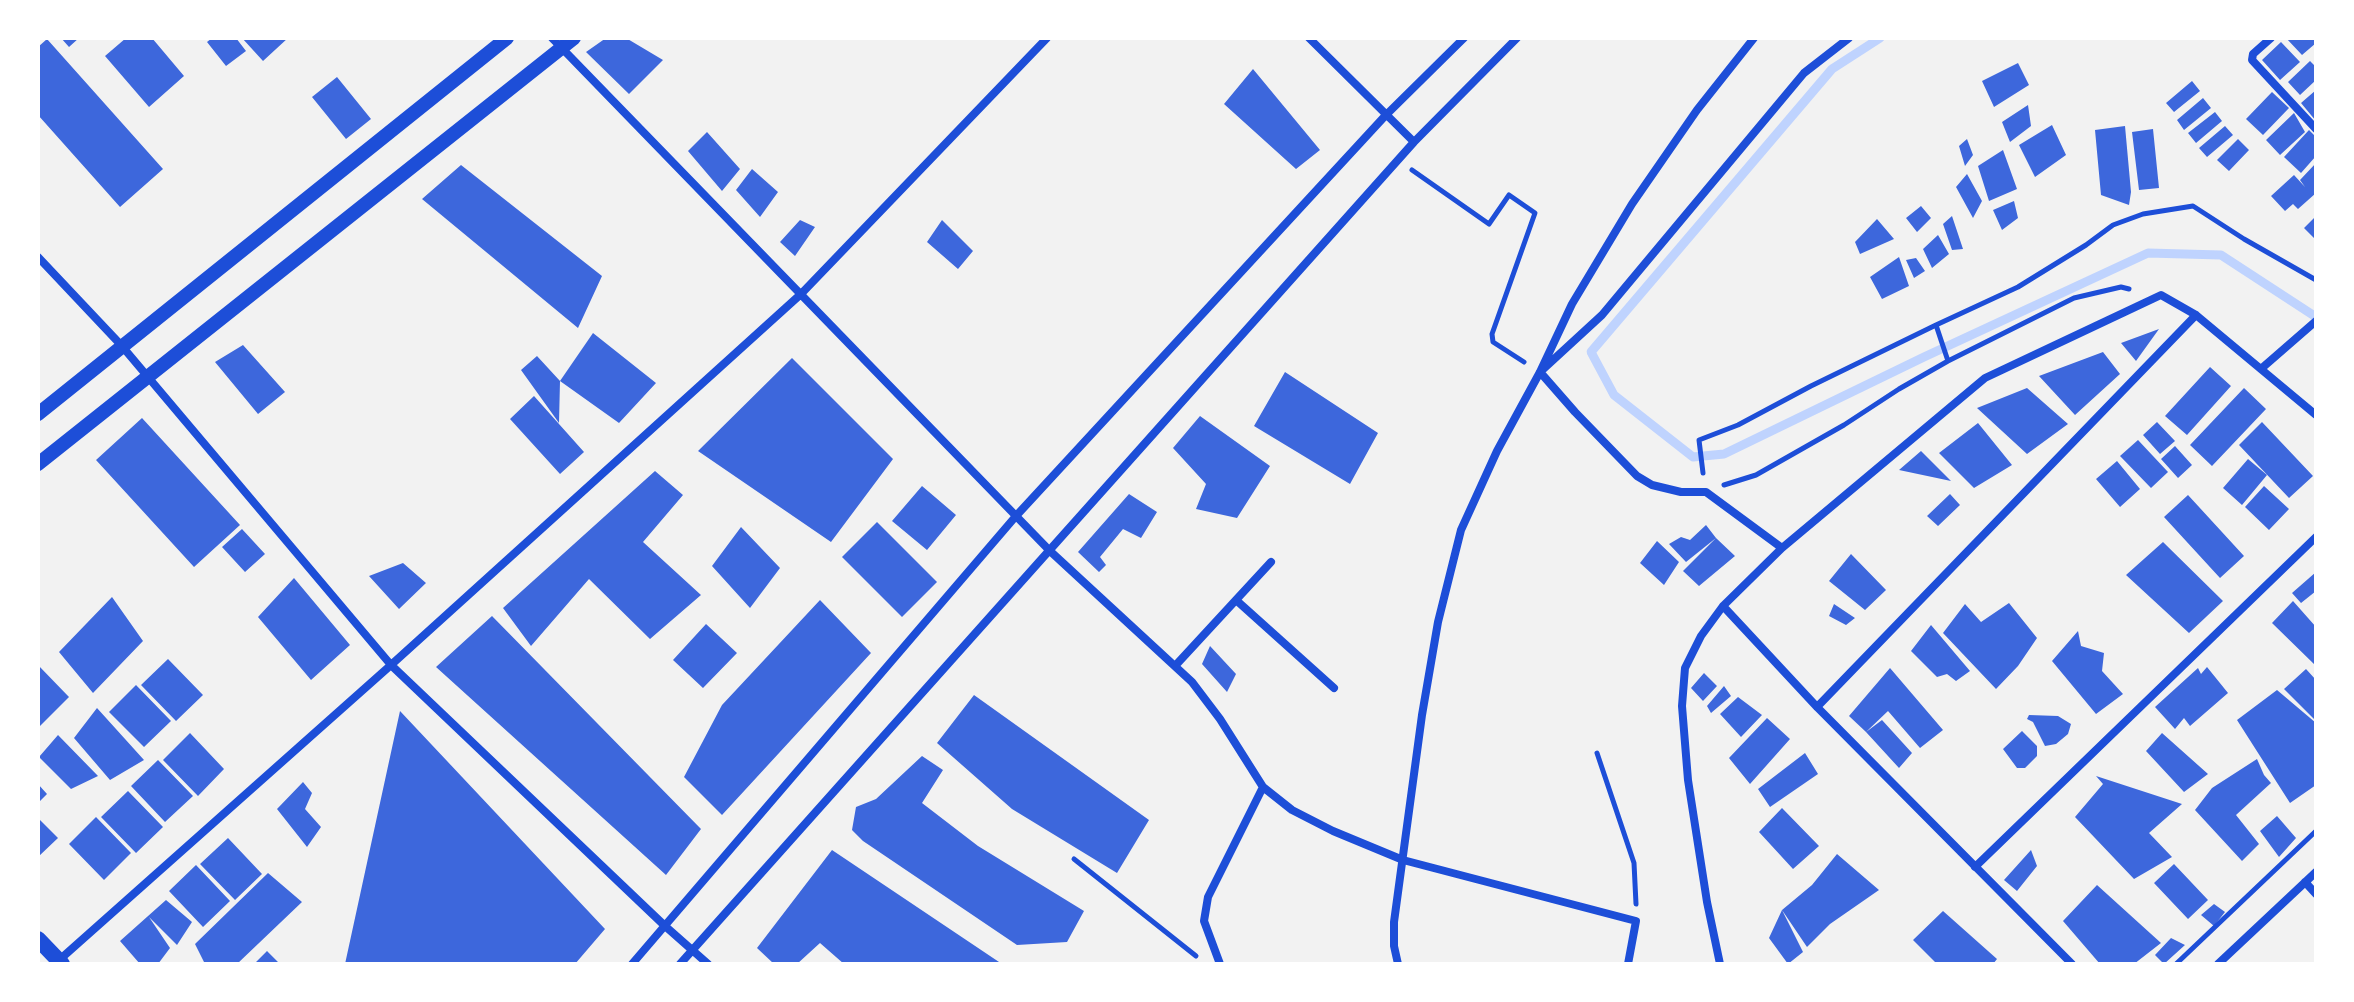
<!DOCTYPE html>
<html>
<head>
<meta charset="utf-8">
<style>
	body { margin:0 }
	#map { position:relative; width:2354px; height:1002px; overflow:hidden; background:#f2f2f2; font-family:Karla,sans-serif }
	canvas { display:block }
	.frame { position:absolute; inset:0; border:40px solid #fff; pointer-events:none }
</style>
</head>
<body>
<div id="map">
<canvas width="2354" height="1002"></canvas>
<div class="frame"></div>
</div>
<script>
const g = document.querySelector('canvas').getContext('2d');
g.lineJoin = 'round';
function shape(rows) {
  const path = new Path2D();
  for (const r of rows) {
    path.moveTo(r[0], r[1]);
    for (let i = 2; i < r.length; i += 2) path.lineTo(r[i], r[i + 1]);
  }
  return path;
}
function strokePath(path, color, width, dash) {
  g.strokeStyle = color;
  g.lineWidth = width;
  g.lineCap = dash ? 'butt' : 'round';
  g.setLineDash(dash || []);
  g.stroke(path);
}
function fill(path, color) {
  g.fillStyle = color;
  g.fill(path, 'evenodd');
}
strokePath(shape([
	[1880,38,1832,69,1591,352,1614,395,1693,457,1724,454,1924,357,2148,253,2221,255,2316,317]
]), '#bfd3fe', 9);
fill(shape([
	[61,38,79,38,69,47],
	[126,38,152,38,184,76,149,107,105,56],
	[212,38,236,38,246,51,226,66,207,42],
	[242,38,288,38,263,61],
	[606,38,626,38,663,60,629,94,586,52],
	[2286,38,2316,38,2316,43,2302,55],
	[47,39,163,169,120,207,38,115,38,47],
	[2281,42,2300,62,2280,80,2262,60],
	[2310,61,2316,67,2316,80,2300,95,2288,82],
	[2018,63,2029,85,1994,107,1982,81],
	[1253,69,1320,150,1296,169,1224,104],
	[337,77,371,119,346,139,312,97],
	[2192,81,2200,91,2174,112,2166,103],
	[2316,90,2316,121,2301,103],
	[2272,92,2289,108,2263,135,2246,119],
	[2203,98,2211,108,2184,130,2177,120],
	[2028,105,2031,126,2010,142,2002,122],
	[2215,112,2222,121,2196,143,2188,133],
	[2294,113,2305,132,2280,155,2266,140],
	[2052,125,2066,155,2035,177,2019,145],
	[2125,126,2131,192,2129,205,2101,195,2095,130],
	[2225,126,2233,135,2207,157,2199,148],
	[2153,129,2159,188,2139,190,2132,132],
	[2309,130,2316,137,2316,156,2301,173,2284,157],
	[707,132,740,169,722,191,688,151],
	[1967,139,1973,155,1965,166,1959,146],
	[2238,139,2249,150,2229,171,2217,160],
	[2003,150,2017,189,1989,201,1978,166],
	[2316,163,2316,193,2298,209,2293,204,2285,211,2271,196,2294,175,2305,187,2300,180],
	[461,165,602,276,578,328,422,199],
	[752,169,778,192,760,217,736,190],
	[1967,174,1982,201,1973,218,1956,187],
	[2014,201,2018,218,2002,230,1993,210],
	[1921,206,1931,218,1917,232,1906,218],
	[1952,216,1963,249,1952,250,1943,224],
	[2316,216,2316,240,2304,228],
	[1877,219,1894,239,1860,254,1855,242],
	[800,220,815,227,795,256,780,242],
	[942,220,973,251,958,269,927,242],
	[1938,235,1949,254,1932,268,1923,249],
	[1899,257,1909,286,1882,299,1870,277],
	[1916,258,1925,271,1914,278,1906,260],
	[2159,329,2136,361,2121,343],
	[593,333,656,383,619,423,560,381],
	[243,345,285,392,258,414,215,362],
	[2103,352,2120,374,2075,415,2039,376],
	[537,356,560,381,559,423,521,370],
	[792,358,893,459,831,542,698,451],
	[2210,367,2231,386,2187,435,2165,416],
	[1285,372,1378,433,1350,484,1254,426],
	[2027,388,2068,424,2027,454,1977,408],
	[2244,388,2266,409,2212,466,2190,445],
	[534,396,584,452,560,474,510,419],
	[1200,416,1270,466,1237,518,1196,509,1206,484,1173,448],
	[142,418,240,525,194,567,96,460],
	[2157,422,2175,441,2160,454,2143,435],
	[2262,422,2313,476,2289,498,2239,445],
	[1978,423,2012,465,1974,488,1939,453],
	[2138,440,2168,472,2151,488,2120,456],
	[2175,446,2192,465,2178,478,2161,459],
	[1921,451,1951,481,1899,470],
	[2248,459,2267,475,2242,505,2223,488],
	[2117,461,2140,489,2120,507,2096,479],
	[655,471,683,495,643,542,701,595,650,639,589,579,531,646,503,608],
	[922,486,956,515,927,550,892,521],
	[2264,486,2289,509,2269,530,2245,507],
	[1129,494,1157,512,1141,538,1123,529,1100,557,1106,565,1099,572,1078,552],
	[1950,494,1960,505,1938,526,1927,516],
	[2188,495,2244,556,2220,578,2164,517],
	[877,522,937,582,902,617,842,557],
	[1706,525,1716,538,1686,562,1669,544,1681,537,1690,540],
	[741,527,780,568,750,608,712,566],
	[242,529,265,554,245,572,222,547],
	[1716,538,1735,556,1699,586,1683,571],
	[1657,541,1679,562,1664,585,1640,563],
	[2163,542,2223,601,2189,633,2126,575],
	[1851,554,1886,590,1865,610,1829,581],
	[403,563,426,583,399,609,369,576],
	[2316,572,2316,591,2301,603,2292,593],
	[294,578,350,645,311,680,258,617],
	[112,597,143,641,93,693,59,652],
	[820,600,871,653,722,815,684,777,722,705],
	[2293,601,2316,627,2316,666,2272,623],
	[2009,603,2037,638,2018,666,1996,689,1943,633,1965,604,1981,622],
	[1834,604,1855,618,1846,625,1829,616],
	[492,616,701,829,666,875,436,667],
	[706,624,737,653,703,688,673,660],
	[1931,625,1970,671,1956,681,1947,674,1937,677,1911,651],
	[2078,631,2081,646,2104,653,2102,671,2123,694,2096,714,2052,661],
	[1210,646,1236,674,1227,692,1202,664],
	[168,659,203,695,176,721,141,685],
	[38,665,69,697,38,728],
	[2207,667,2228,693,2190,726,2184,718,2175,729,2155,707,2198,668,2201,674],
	[1890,668,1943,730,1920,748,1888,711,1866,732,1849,716],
	[2306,669,2316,680,2316,721,2284,689],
	[1704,673,1717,686,1703,701,1691,688],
	[136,685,171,721,144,747,109,712],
	[1724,686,1731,696,1711,713,1707,706],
	[2277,690,2316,723,2316,785,2290,803,2237,720],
	[974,695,1149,820,1117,873,1012,809,937,743],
	[1738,697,1762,715,1741,737,1720,714],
	[97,708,144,760,110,780,74,738],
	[400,711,605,929,575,964,345,964],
	[2029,715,2058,716,2071,724,2068,734,2056,744,2045,746,2033,722,2027,719],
	[1767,718,1790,739,1750,784,1729,758],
	[1882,720,1912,753,1899,768,1866,732],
	[2022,731,2037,746,2037,756,2025,768,2017,768,2003,749],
	[190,733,224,769,198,796,163,760],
	[2162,733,2208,774,2184,792,2146,751],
	[58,735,98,776,71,789,39,757],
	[1805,753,1818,774,1770,807,1758,789],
	[922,756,943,770,922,803,978,846,1084,911,1067,942,1017,945,863,841,852,830,856,807,876,799],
	[2257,759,2264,775,2271,783,2236,815,2259,844,2242,861,2195,810,2212,788],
	[158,760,193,796,165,822,131,786],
	[2096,776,2182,804,2149,833,2172,857,2134,879,2075,817,2103,784],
	[303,782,312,793,305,809,321,827,307,847,277,809],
	[38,784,47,794,38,803],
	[128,791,163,827,136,853,101,817],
	[1782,808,1819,846,1793,869,1759,832],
	[2277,816,2296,838,2279,857,2260,831],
	[96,817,131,853,104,880,69,844],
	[38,818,58,838,38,857],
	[228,838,262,874,235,900,200,864],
	[832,850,1002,964,844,964,820,943,797,964,774,964,757,948],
	[2031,850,2037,866,2017,891,2004,880],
	[1837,854,1879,890,1830,924,1807,947,1782,910,1803,952,1788,964,1769,938,1782,910,1812,885],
	[2174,864,2208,900,2188,919,2154,883],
	[196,865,230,901,203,927,169,891],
	[268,873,302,902,237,964,205,964,195,944],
	[2097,885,2161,943,2134,964,2100,964,2063,921],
	[166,900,192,922,177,945,149,917,170,948,158,964,140,964,120,941],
	[2214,904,2225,912,2214,926,2201,915],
	[1943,911,1997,959,1993,964,1937,964,1913,940],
	[2171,938,2185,945,2164,964,2155,955],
	[267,951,280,964,254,964]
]), '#3d67dc');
strokePath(shape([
	[1412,170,1489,224,1509,195,1535,213,1492,334,1493,342,1524,362],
	[1936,325,1948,361],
	[1703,473,1699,440,1738,425,1811,386,1936,325,2018,287,2086,245,2113,225,2143,214,2193,206,2244,239,2316,280],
	[1724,485,1756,475,1844,425,1899,389,1948,361,2074,298,2121,287,2129,289],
	[1597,753,1634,863,1636,904],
	[1074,859,1196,956],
	[2176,964,2316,831]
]), '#1d4ed8', 5);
strokePath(shape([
	[552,38,1050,551,1192,682,1220,719,1263,787,1292,810,1333,831,1403,860,1636,921,1628,964],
	[1309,38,1414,142],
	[2271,38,2253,54,2252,60,2316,129],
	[38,257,121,345,391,665,665,926,708,964],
	[2262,368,2316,321],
	[1782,548,1706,492,1681,492,1652,485,1637,476,1575,412,1540,372,1602,315,1804,73,1849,38],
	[1236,600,1334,688],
	[1723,606,1817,707,2072,964],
	[1175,666,1271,562],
	[1817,707,2196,315],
	[1975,867,2316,537],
	[2305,882,2316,894],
	[57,962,391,665,801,294,1047,38],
	[632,964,1016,516,1385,116,1464,38],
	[680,964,1414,142,1517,38],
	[1220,964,1204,921,1208,897,1263,787],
	[1398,964,1394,946,1394,922,1422,715,1438,622,1461,530,1497,451,1540,372,1572,304,1632,204,1697,110,1754,38],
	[1720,964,1707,902,1688,780,1682,706,1685,668,1701,636,1723,606,1782,548,1985,378,2161,295,2196,315,2316,415],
	[2218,964,2316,872]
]), '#1d4ed8', 8);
strokePath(shape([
	[38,414,507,38],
	[38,464,574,38]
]), '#1d4ed8', 14);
strokePath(shape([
	[38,939,62,964]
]), '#1d4ed8', 16);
</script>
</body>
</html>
